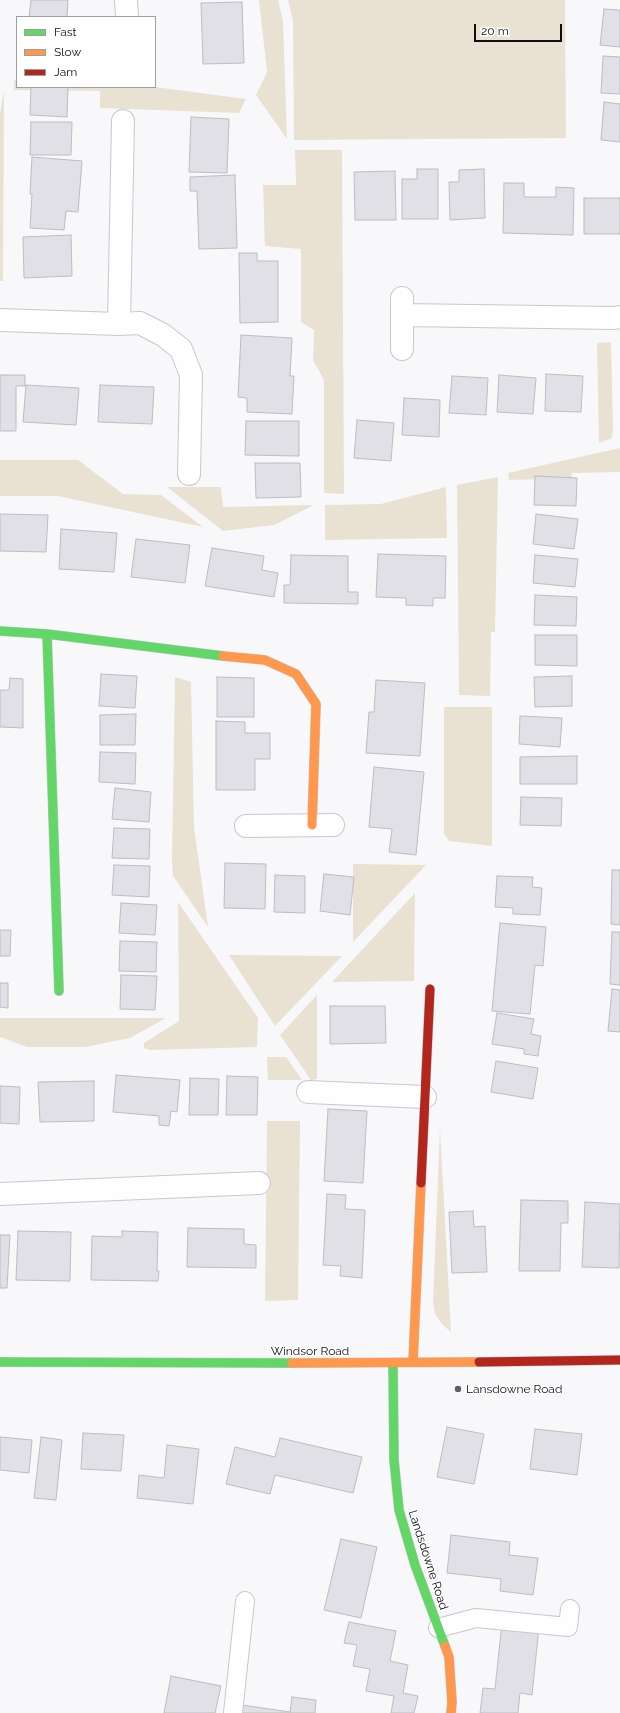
<!DOCTYPE html>
<html>
<head>
<meta charset="utf-8">
<style>
	body { margin:0 }
	#map { position:relative; width:620px; height:1713px; overflow:hidden; background:#f8f8fb; font-family:Raleway,sans-serif }
	canvas { display:block }
	.legend { position:absolute; left:16px; top:16px; width:140px; height:72px; box-sizing:border-box; background:#fff; border:1px solid #9e9ea1; margin:0; padding:5px 7px; list-style:none; font-size:12px; color:#0d0d15 }
	.legend li { display:flex; align-items:center; gap:8px; height:20px }
	.legend b { width:20px; border:1px solid #9e9ea1 }
	.scale { position:absolute; left:474px; top:24px; width:88px; height:18px; box-sizing:border-box; border:2px solid #0d0d15; border-top:0; padding-left:5px; font-size:12px; line-height:14px; white-space:nowrap; color:#0d0d15; -webkit-text-stroke:3px #fff; paint-order:stroke }
</style>
</head>
<body>
<div id="map">
<canvas width="620" height="1713"></canvas>
<ul class="legend">
<li><b style="height:5px;background:#63d668"></b>Fast</li>
<li><b style="height:5px;background:#ff974d"></b>Slow</li>
<li><b style="height:5px;background:#b3261e"></b>Jam</li>
</ul>
<div class="scale">20 m</div>
</div>
<script>
const g = document.querySelector('canvas').getContext('2d');
g.lineJoin = 'round';
function fill(path, color) {
  g.fillStyle = color;
  g.fill(path, 'evenodd');
}
function shape(rows) {
  const path = new Path2D();
  for (const r of rows) {
    path.moveTo(r[0], r[1]);
    for (let i = 2; i < r.length; i += 2) path.lineTo(r[i], r[i + 1]);
  }
  return path;
}
function strokePath(path, color, width, dash) {
  g.strokeStyle = color;
  g.lineWidth = width;
  g.lineCap = dash ? 'butt' : 'round';
  g.setLineDash(dash || []);
  g.stroke(path);
}
function write(font, color, halo, rows, align = 'center') {
  g.font = font + ' Raleway,sans-serif';
  g.lineWidth = 3;
  g.setLineDash([]);
  g.textBaseline = 'middle';
  g.strokeStyle = halo;
  g.fillStyle = color;
  for (const [text, x, y, turn = 0] of rows) {
    g.save();
    g.translate(x, y);
    g.rotate((+turn || 0) * Math.PI / 180);
    g.textAlign = isNaN(turn) ? turn : align;
    if (halo) g.strokeText(text, 0, 0);
    g.fillText(text, 0, 0);
    g.restore();
  }
}
fill(shape([
	[259,0,278,0,283,21,287,139,256,95,267,72],
	[288,0,565,0,566,138,294,140,293,21],
	[14,80,17,80,17,87,155,87,246,99,239,113,100,108,100,91,14,90],
	[4,91,3,281,0,281,0,113],
	[295,150,342,150,344,494,324,493,324,380,313,360,314,330,301,322,301,249,265,246,263,185,296,185],
	[611,342,613,430,612,438,599,443,597,343],
	[620,448,620,472,572,473,571,478,509,480,508,473],
	[0,460,78,460,123,494,161,495,203,527,58,496,0,496],
	[498,477,495,632,491,632,490,696,459,695,457,485],
	[167,487,221,487,223,507,314,505,274,525,223,531],
	[446,487,447,538,325,540,325,505,381,504],
	[175,677,191,682,194,827,208,927,173,876,172,861],
	[444,707,492,707,492,846,449,841,444,834],
	[353,864,426,865,353,942],
	[415,893,414,981,332,982],
	[178,902,258,1018,257,1047,150,1050,144,1048,144,1043,179,1021],
	[229,955,342,956,275,1026],
	[317,995,317,1079,311,1080,280,1035],
	[0,1018,166,1018,130,1038,85,1047,27,1047,0,1037],
	[267,1057,286,1057,302,1080,268,1080],
	[267,1121,300,1121,298,1300,265,1301],
	[440,1128,451,1332,442,1324,435,1314,433,1302]
]), '#e9e1d2');
const building = shape([
	[31,0,68,0,67,17,29,17,31,0],
	[242,2,244,63,203,64,201,3,242,2],
	[604,9,620,10,620,47,600,45,604,9],
	[603,56,620,57,620,94,601,93,603,56],
	[31,87,68,87,67,117,30,115,31,87],
	[604,102,620,104,620,142,601,140,604,102],
	[191,117,229,119,227,173,189,172,191,117],
	[31,122,72,122,71,155,30,155,31,122],
	[32,157,82,161,78,212,66,211,64,230,30,228,32,194,30,194,32,157],
	[417,169,438,169,438,219,402,219,402,179,417,179,417,169],
	[484,169,485,218,450,220,449,182,459,182,459,170,484,169],
	[395,171,396,220,355,220,354,172,395,171],
	[235,175,237,248,199,249,197,191,190,191,190,177,235,175],
	[504,183,524,183,524,197,556,197,556,187,574,188,573,235,503,233,504,183],
	[584,198,620,198,620,234,584,234,584,198],
	[71,235,72,276,24,278,23,237,71,235],
	[239,253,257,253,257,261,278,261,278,322,240,323,239,253],
	[241,335,292,338,290,376,294,376,292,414,247,412,247,398,238,397,241,335],
	[546,374,583,376,581,412,545,411,546,374],
	[0,375,25,375,25,386,16,386,16,431,0,431,0,375],
	[499,375,536,378,533,414,497,412,499,375],
	[452,376,488,378,486,415,449,413,452,376],
	[26,385,79,388,76,425,23,422,26,385],
	[100,385,154,387,152,424,98,422,100,385],
	[404,398,440,400,439,437,402,435,404,398],
	[357,420,394,423,391,461,354,458,357,420],
	[246,421,299,421,299,456,245,455,246,421],
	[255,463,300,463,301,497,256,498,255,463],
	[535,476,577,478,576,506,534,505,535,476],
	[0,514,48,515,46,552,0,551,0,514],
	[536,514,578,519,574,549,533,544,536,514],
	[61,529,117,533,114,572,59,569,61,529],
	[136,539,190,545,185,583,131,577,136,539],
	[212,548,264,556,262,570,278,573,274,597,205,586,212,548],
	[378,554,446,556,445,598,433,598,433,606,406,605,406,598,376,597,378,554],
	[291,555,348,556,348,592,358,592,358,604,284,603,284,585,290,585,291,555],
	[535,555,578,559,575,587,533,583,535,555],
	[535,595,577,597,576,626,534,625,535,595],
	[535,635,577,635,577,666,535,665,535,635],
	[101,674,137,676,135,708,99,706,101,674],
	[572,676,572,706,535,707,534,677,572,676],
	[217,677,254,678,254,717,217,717,217,677],
	[10,678,23,679,23,728,0,727,0,690,9,690,10,678],
	[376,680,425,683,420,756,366,753,369,712,374,712,376,680],
	[136,714,135,745,100,745,100,715,136,714],
	[520,716,562,718,560,747,519,744,520,716],
	[216,721,245,722,245,733,270,733,270,759,255,759,255,790,216,790,216,721],
	[100,752,136,753,135,784,99,782,100,752],
	[577,756,577,784,520,784,520,757,577,756],
	[374,767,424,772,416,855,389,852,392,829,369,827,374,767],
	[115,788,151,792,149,822,112,819,115,788],
	[521,797,562,798,561,826,520,825,521,797],
	[114,828,150,829,149,859,112,858,114,828],
	[225,863,266,864,265,909,224,908,225,863],
	[114,865,150,866,149,897,112,895,114,865],
	[612,870,620,870,620,925,611,924,612,870],
	[324,874,354,877,350,915,320,911,324,874],
	[275,875,305,876,305,913,274,912,275,875],
	[497,876,533,877,532,887,542,888,540,915,513,914,513,908,495,907,497,876],
	[121,903,157,905,155,935,119,933,121,903],
	[500,923,546,927,543,966,535,965,530,1014,492,1011,500,923],
	[0,930,11,930,10,956,0,956,0,930],
	[612,932,620,932,620,985,610,984,612,932],
	[120,941,157,942,156,972,119,971,120,941],
	[121,975,157,976,155,1010,120,1009,121,975],
	[0,983,8,983,8,1008,0,1007,0,983],
	[612,989,620,990,620,1032,608,1031,612,989],
	[330,1006,385,1006,386,1043,330,1044,330,1006],
	[497,1013,534,1019,531,1034,541,1036,538,1056,524,1054,524,1049,492,1044,497,1013],
	[496,1061,538,1068,533,1099,491,1092,496,1061],
	[116,1075,180,1080,177,1112,171,1111,169,1126,159,1125,159,1116,113,1112,116,1075],
	[227,1076,258,1077,257,1115,226,1115,227,1076],
	[190,1078,219,1079,218,1115,189,1115,190,1078],
	[94,1081,94,1121,40,1122,38,1082,94,1081],
	[0,1086,20,1087,19,1124,0,1123,0,1086],
	[328,1109,367,1111,363,1183,324,1181,328,1109],
	[327,1194,346,1195,345,1209,365,1210,362,1278,340,1276,341,1266,323,1265,327,1194],
	[521,1200,568,1201,568,1223,561,1223,560,1271,519,1271,521,1200],
	[585,1202,620,1204,619,1268,582,1267,585,1202],
	[473,1211,474,1227,485,1226,487,1272,452,1273,449,1212,473,1211],
	[188,1228,244,1229,244,1244,256,1245,256,1268,187,1267,188,1228],
	[18,1231,71,1232,70,1281,16,1280,18,1231],
	[122,1231,158,1232,157,1271,159,1271,158,1281,91,1280,92,1236,122,1237,122,1231],
	[0,1235,10,1235,7,1288,0,1288,0,1235],
	[447,1427,484,1434,474,1484,437,1477,447,1427],
	[535,1429,582,1434,577,1475,530,1469,535,1429],
	[83,1433,124,1435,121,1471,81,1469,83,1433],
	[0,1437,32,1440,29,1473,0,1470,0,1437],
	[41,1437,62,1440,56,1500,34,1498,41,1437],
	[280,1438,362,1457,353,1493,275,1475,270,1494,226,1484,235,1447,275,1457,280,1438],
	[167,1445,199,1449,193,1504,137,1498,139,1475,164,1478,167,1445],
	[451,1535,510,1542,509,1555,538,1558,533,1595,500,1591,501,1579,447,1573,451,1535],
	[341,1539,377,1547,361,1618,324,1610,341,1539],
	[349,1622,396,1631,390,1661,408,1665,403,1693,418,1696,414,1713,391,1713,394,1696,366,1691,370,1669,353,1666,357,1645,344,1643,349,1622],
	[502,1623,539,1627,532,1695,520,1693,518,1713,480,1713,483,1688,495,1689,502,1623],
	[171,1676,221,1686,215,1713,164,1713,171,1676],
	[292,1697,316,1700,315,1713,241,1713,242,1705,290,1712,292,1697]
]);
fill(building, '#e0e0e6');
strokePath(building, '#bcbcc1', 1);
const lane = shape([
	[438,1628,476,1618,568,1627,570,1609],
	[233,1713,245,1601]
]);
const street = shape([
	[126,0,127,17],
	[402,315,614,318,620,317],
	[0,320,119,324,140,323,163,335,181,349,191,375,189,474],
	[119,324,123,121],
	[402,349,402,298],
	[246,826,333,825],
	[308,1092,425,1097],
	[0,1194,259,1183]
]);
const fast = shape([
	[0,631,47,634,223,656],
	[47,634,59,991],
	[0,1362,292,1363],
	[393,1363,394,1460,399,1510,415,1565,445,1646]
]);
const slow = shape([
	[223,656,265,660,296,674,316,704,312,825],
	[413,1362,421,1183],
	[292,1363,479,1362],
	[445,1646,449,1657,452,1702,451,1713]
]);
const jam = shape([
	[421,1183,430,989],
	[479,1362,620,1360]
]);
strokePath(lane, '#c8c7cd', 20);
strokePath(street, '#c8c7cd', 24);
strokePath(fast, '#c8c7cd', 10);
strokePath(slow, '#c8c7cd', 10);
strokePath(jam, '#c8c7cd', 10);
strokePath(lane, '#fefefe', 18);
strokePath(street, '#fefefe', 22);
strokePath(fast, '#63d668', 9);
strokePath(slow, '#ff974d', 9);
strokePath(jam, '#b3261e', 9);
for (const [x, y, r, color] of [
	[458,1389,4,"#5f5f66"]
]) {
  const dot = new Path2D();
  dot.arc(x, y, r, 0, 2 * Math.PI);
  g.fillStyle = color;
  g.fill(dot);
  strokePath(dot, '#fff', 1.5);
}
write('12px', '#0d0d15', '#fff', [
	["Windsor Road",310,1351],
	["Landsdowne Road",428,1560,72]
]);
write('12px', '#0d0d15', '#fff', [
	["Lansdowne Road",466,1389]
], 'left');
</script>
</body>
</html>
